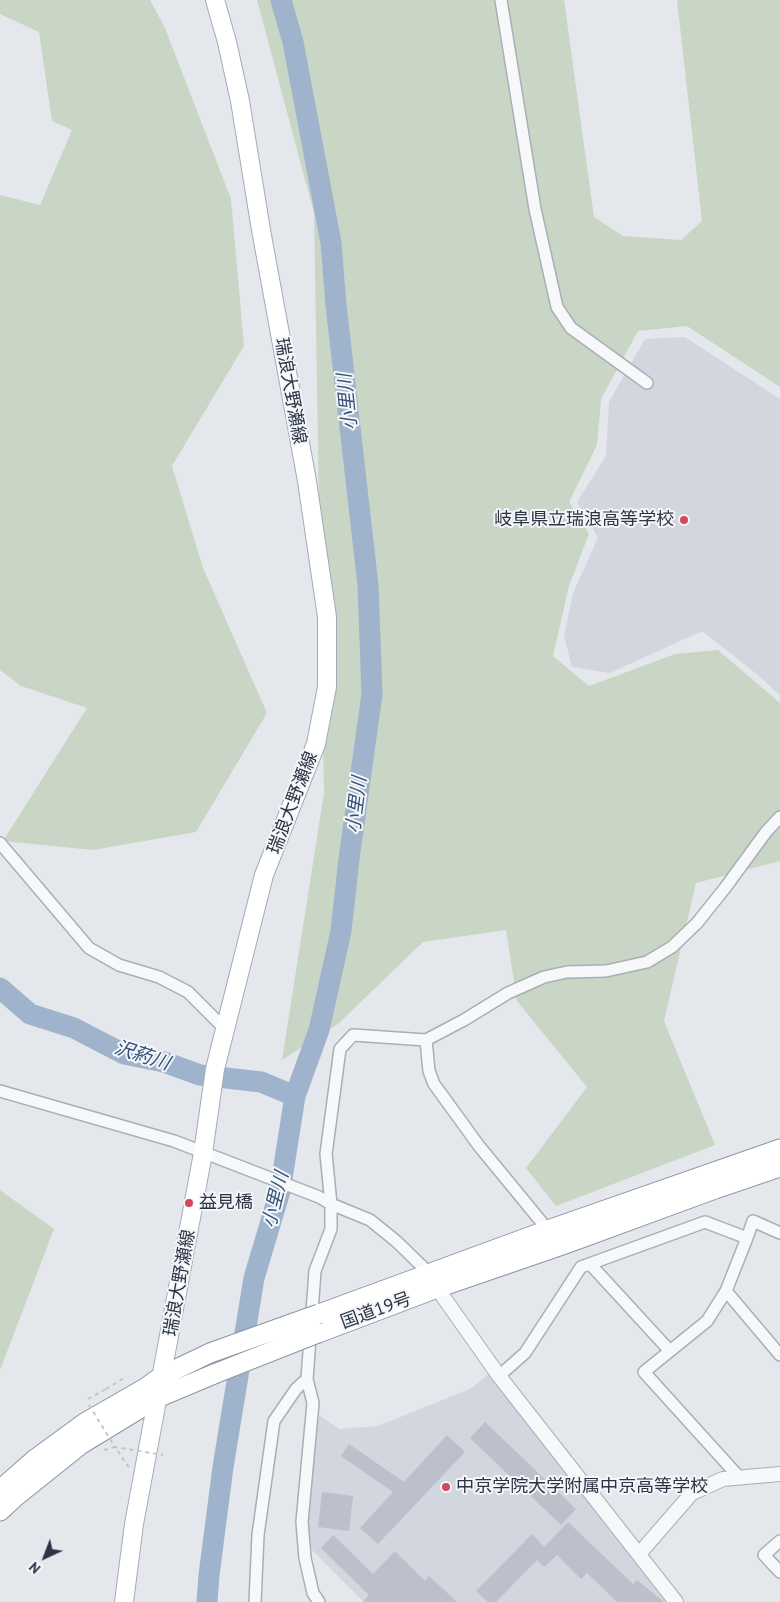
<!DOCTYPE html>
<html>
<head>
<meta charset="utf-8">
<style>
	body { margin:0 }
	#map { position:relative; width:780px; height:1602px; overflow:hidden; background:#e4e7ec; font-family:"PT Sans",sans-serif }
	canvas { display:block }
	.north { position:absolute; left:20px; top:1532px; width:50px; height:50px; -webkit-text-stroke:4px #f4f6f9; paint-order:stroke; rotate:223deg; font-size:14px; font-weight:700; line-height:20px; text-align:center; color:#2b3445 }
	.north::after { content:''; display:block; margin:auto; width:18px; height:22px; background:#2b3445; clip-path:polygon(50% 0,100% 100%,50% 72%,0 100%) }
</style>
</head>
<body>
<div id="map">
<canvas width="780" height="1602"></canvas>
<div class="north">N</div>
</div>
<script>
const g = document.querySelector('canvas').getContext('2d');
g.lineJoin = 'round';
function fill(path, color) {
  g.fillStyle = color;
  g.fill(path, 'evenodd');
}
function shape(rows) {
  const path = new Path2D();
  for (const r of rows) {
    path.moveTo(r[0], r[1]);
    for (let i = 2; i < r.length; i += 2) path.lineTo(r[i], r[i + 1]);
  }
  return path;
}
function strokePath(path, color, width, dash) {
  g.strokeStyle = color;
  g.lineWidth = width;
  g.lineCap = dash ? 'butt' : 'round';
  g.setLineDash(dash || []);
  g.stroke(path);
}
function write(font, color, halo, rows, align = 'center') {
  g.font = font + ' "PT Sans","Noto Sans JP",sans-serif';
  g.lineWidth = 4;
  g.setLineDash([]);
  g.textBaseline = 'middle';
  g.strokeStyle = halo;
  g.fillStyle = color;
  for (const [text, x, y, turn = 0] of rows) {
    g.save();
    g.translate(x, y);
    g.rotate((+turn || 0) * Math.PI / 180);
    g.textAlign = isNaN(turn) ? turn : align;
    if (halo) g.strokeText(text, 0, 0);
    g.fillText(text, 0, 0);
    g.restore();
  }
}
fill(shape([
	[685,337,780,399,780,695,753,671,702,631,610,673,572,667,564,636,573,593,598,538,577,502,606,456,609,402,645,339],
	[490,1373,668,1597,664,1602,364,1602,306,1544,316,1413,339,1429,378,1426,470,1389]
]), '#d2d6de');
fill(shape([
	[0,0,150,0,165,28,231,199,244,346,172,466,203,568,267,713,196,832,93,850,3,841,87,708,21,686,0,670,0,195,40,205,72,130,52,121,39,32,0,14],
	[257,0,564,0,594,217,623,236,681,240,702,221,677,0,780,0,780,387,687,326,638,331,601,399,597,445,569,502,589,534,569,586,553,656,589,686,675,654,718,650,780,703,780,861,696,883,664,1021,715,1145,556,1206,526,1168,587,1087,517,1001,506,930,423,942,338,1024,282,1060,324,793,314,213],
	[0,1190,54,1229,0,1370]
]), '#c9d6c5');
strokePath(shape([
	[0,988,30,1014,74,1028,124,1054,164,1062,200,1075,261,1082,295,1096],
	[207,1602,209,1575,223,1467,254,1278,280,1191,295,1096,319,1030,341,931,349,859,372,694,368,585,336,305,331,243,293,42,281,0]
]), '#9fb4cc', 21);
fill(shape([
	[485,1422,576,1509,561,1525,470,1438],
	[447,1435,465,1452,378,1544,360,1528,393,1492,341,1456,349,1444,404,1482],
	[322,1492,353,1496,349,1531,318,1527],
	[568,1522,633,1584,637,1580,664,1602,617,1602,587,1573,581,1579,557,1555,544,1567,537,1560,496,1602,488,1602,476,1591,532,1534,544,1547],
	[333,1535,373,1574,395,1551,425,1581,429,1576,457,1602,363,1602,369,1595,321,1548]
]), '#bbc0ca');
const minor = shape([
	[501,0,535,209,557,307,571,328,647,383],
	[0,843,89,948,119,965,159,977,188,992,224,1028],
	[426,1040,429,1071,434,1084,479,1146,548,1230],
	[0,1091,174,1141,319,1197,331,1204,370,1220,396,1241,430,1274,432,1278],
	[590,1264,670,1351],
	[726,1291,780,1355],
	[499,1376,525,1353,581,1267,705,1222,747,1238,753,1221,780,1233],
	[739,1477,644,1372,707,1321,726,1291,747,1238],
	[780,1541,764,1555,780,1572],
	[255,1602,258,1535,274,1421,296,1389,307,1379],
	[319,1602,313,1593,305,1558,302,1522,313,1403,307,1379,315,1271,331,1229,331,1204,326,1154,340,1049,353,1035,426,1040,464,1020,508,993,544,977,567,972,606,971,647,962,672,947,697,923,725,888,766,832,780,817]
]);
const tertiary = shape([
	[437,1288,499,1376,676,1602],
	[639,1554,692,1493,723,1479,780,1474]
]);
const primary = shape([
	[124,1602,134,1524,203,1153,215,1069,264,875,316,744,327,687,327,617,307,481,261,230,240,101,227,42,215,0]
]);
const trunk = shape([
	[319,1314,548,1230,780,1149],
	[318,1333,437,1288,565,1244,715,1189,780,1167],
	[0,1490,34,1460,86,1422,147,1387,162,1376,210,1353],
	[0,1511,15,1497,80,1445,157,1398,214,1374]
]);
strokePath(minor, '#a9aeb7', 14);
strokePath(tertiary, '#a9aeb7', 16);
strokePath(primary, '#a3abb8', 20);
strokePath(trunk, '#8b94a3', 21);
strokePath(shape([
	[106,1389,124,1378],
	[88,1399,106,1389,107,1391],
	[104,1450,115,1447,130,1469]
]), '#c2c5cb', 2, [4, 4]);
strokePath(minor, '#f7f8fa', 11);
strokePath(tertiary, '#f7f8fa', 14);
strokePath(primary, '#fff', 18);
strokePath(trunk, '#fff', 19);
const trunkBridge = shape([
	[210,1353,319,1314],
	[214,1374,318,1333]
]);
strokePath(trunkBridge, '#8b94a3', 21, []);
strokePath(shape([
	[89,1405,115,1447,163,1455]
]), '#c2c5cb', 2, [4, 4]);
strokePath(trunkBridge, '#fff', 19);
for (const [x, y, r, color] of [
	[684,520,5,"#d1495b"],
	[189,1203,5,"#d1495b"],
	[446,1487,5,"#d1495b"]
]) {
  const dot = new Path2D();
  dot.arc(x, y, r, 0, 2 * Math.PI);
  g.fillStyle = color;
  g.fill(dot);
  strokePath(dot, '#f4f6f9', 2);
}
write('18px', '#2b3445', '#f4f6f9', [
	["瑞浪大野瀬線",290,391,80],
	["瑞浪大野瀬線",293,803,-69],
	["瑞浪大野瀬線",180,1283,-80],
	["国道19号",376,1311,-20]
]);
write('18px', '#2b3445', '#f4f6f9', [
	["岐阜県立瑞浪高等学校",674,520,"right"],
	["益見橋",199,1203],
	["中京学院大学附属中京高等学校",456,1487]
], 'left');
write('italic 19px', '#34527a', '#f4f6f9', [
	["小里川",348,402,-96],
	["小里川",357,805,-83],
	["沢葯川",142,1056,18],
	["小里川",276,1200,-76]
]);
</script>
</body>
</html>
